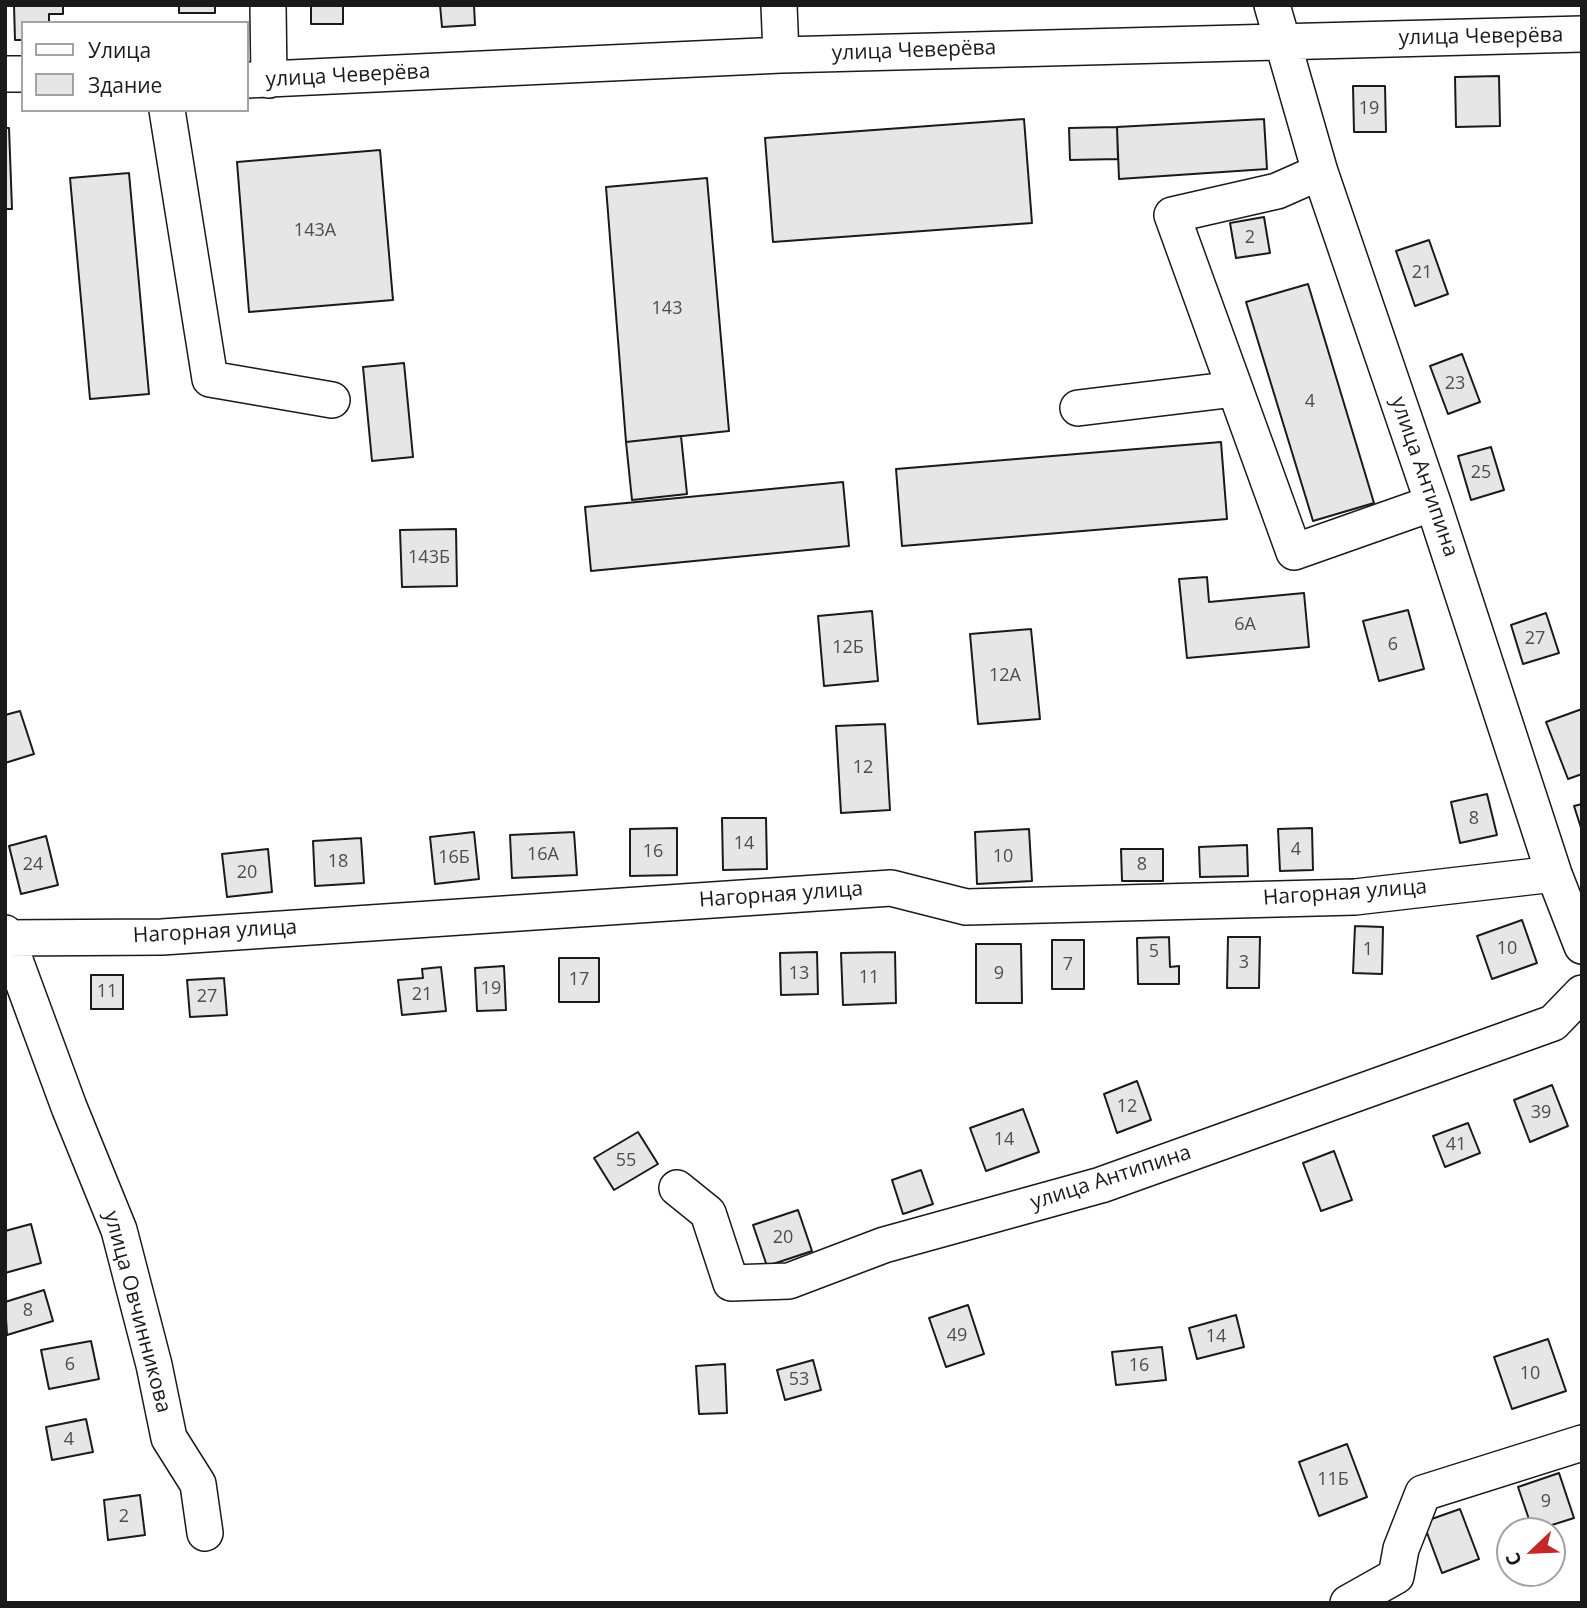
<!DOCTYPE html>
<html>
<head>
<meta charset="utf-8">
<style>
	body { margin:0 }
	#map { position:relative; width:1587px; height:1608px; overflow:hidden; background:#fff; font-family:"Open Sans",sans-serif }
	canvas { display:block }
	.frame { position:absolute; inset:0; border:7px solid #1a1a1a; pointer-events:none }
	.legend { position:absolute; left:21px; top:21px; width:228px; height:91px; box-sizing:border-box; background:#fff; border:2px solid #a3a3a3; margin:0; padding:9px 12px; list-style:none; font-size:21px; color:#1a1a1a }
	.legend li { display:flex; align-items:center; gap:14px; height:35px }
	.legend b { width:35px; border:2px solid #a3a3a3 }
	.north { position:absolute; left:1496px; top:1517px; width:70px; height:70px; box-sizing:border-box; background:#fff; border:2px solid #a3a3a3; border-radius:50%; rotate:247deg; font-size:19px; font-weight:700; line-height:28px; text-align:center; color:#1a1a1a }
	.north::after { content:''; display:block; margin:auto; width:24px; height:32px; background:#c62828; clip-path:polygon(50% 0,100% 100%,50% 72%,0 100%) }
</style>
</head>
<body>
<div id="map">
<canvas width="1587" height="1608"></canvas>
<div class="frame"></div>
<ul class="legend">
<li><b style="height:9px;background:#fff"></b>Улица</li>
<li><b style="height:19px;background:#e6e6e6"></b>Здание</li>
</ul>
<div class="north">С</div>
</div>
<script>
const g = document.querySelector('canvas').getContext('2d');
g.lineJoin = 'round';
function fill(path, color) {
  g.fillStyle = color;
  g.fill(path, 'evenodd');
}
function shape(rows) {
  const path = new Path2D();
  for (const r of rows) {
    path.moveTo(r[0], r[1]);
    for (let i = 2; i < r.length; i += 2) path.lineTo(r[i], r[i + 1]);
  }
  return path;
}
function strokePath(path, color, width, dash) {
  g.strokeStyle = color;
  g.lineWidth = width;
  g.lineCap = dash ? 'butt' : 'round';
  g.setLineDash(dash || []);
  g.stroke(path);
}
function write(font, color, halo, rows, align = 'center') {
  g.font = font + ' "Open Sans",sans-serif';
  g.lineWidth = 5;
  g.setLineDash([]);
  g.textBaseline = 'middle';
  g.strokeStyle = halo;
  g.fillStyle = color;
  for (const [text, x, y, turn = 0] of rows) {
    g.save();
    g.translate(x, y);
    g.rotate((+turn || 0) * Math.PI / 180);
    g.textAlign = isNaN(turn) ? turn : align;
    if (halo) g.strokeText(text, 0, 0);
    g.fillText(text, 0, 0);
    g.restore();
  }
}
const building = shape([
	[14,5,63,5,63,14,49,14,49,23,23,23,23,40,15,40,14,5],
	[179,5,215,5,215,13,179,13,179,5],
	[311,5,343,5,343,24,311,24,311,5],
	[440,5,474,5,475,25,442,27,440,5],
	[1499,76,1500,126,1456,127,1455,77,1499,76],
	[1353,86,1385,86,1386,132,1354,132,1353,86],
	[1024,119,1032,223,773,242,765,138,1024,119],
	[1264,119,1267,169,1119,179,1117,127,1264,119],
	[1117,127,1118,159,1070,160,1069,128,1117,127],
	[5,128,9,128,12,209,5,209,5,128],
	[380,150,393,300,249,312,237,162,380,150],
	[129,173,149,394,90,399,70,178,129,173],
	[707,178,729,431,626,442,606,187,707,178],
	[1264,217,1270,253,1236,258,1230,223,1264,217],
	[1429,240,1448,294,1415,306,1396,251,1429,240],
	[1308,284,1374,503,1313,521,1246,302,1308,284],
	[1462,354,1480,402,1448,414,1430,366,1462,354],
	[404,363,413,457,372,461,363,367,404,363],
	[681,436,687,494,632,500,626,442,681,436],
	[1221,442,1227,519,902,546,896,469,1221,442],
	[1491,447,1504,490,1471,500,1458,456,1491,447],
	[843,482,849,546,591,571,585,507,843,482],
	[456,529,457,586,402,587,400,530,456,529],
	[1207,577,1209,602,1304,593,1309,647,1187,658,1179,579,1207,577],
	[1408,610,1424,669,1379,681,1363,621,1408,610],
	[872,611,878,681,824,686,818,616,872,611],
	[1546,613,1559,653,1523,664,1511,625,1546,613],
	[1031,629,1040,719,978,724,970,634,1031,629],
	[1582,709,1582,774,1568,779,1546,722,1582,709],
	[20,711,34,754,5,763,5,715,20,711],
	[885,724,890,810,841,813,836,726,885,724],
	[1487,794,1497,835,1460,843,1451,802,1487,794],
	[1582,804,1582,831,1574,806,1582,804],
	[722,818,766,818,767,869,723,870,722,818],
	[677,828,677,875,630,876,630,829,677,828],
	[1312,828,1313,870,1280,871,1278,829,1312,828],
	[1029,829,1032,881,977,884,975,832,1029,829],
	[474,832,479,879,435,884,430,837,474,832],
	[574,832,577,875,512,878,510,835,574,832],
	[46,836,58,885,21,894,9,846,46,836],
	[361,838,364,883,315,886,313,841,361,838],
	[1247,845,1248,876,1200,877,1199,847,1247,845],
	[268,849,272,892,227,897,222,854,268,849],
	[1121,849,1163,849,1163,881,1122,881,1121,849],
	[1522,920,1537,963,1492,979,1477,936,1522,920],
	[1355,926,1383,927,1382,974,1353,973,1355,926],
	[1169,937,1170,967,1179,966,1179,984,1138,984,1137,938,1169,937],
	[1228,937,1260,937,1259,988,1227,988,1228,937],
	[1052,940,1084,940,1084,989,1052,989,1052,940],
	[976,944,1021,944,1022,1003,976,1003,976,944],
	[817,952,818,994,781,995,780,953,817,952],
	[895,952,896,1003,843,1005,841,953,895,952],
	[559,958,599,958,599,1002,559,1002,559,958],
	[504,966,506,1010,477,1011,475,968,504,966],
	[441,967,446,1011,402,1015,398,980,423,978,422,969,441,967],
	[91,975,123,975,123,1009,91,1009,91,975],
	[224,978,227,1015,190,1017,187,980,224,978],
	[1137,1081,1151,1120,1117,1133,1104,1094,1137,1081],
	[1552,1085,1568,1126,1530,1142,1514,1100,1552,1085],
	[1023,1109,1039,1152,986,1171,970,1128,1023,1109],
	[1468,1123,1480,1153,1445,1167,1433,1136,1468,1123],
	[638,1132,658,1164,614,1190,594,1158,638,1132],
	[1334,1151,1352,1200,1321,1211,1303,1163,1334,1151],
	[921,1170,933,1204,903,1214,892,1180,921,1170],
	[798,1210,812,1251,767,1266,753,1225,798,1210],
	[31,1224,41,1263,5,1273,5,1231,31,1224],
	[44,1290,53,1321,7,1335,5,1302,44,1290],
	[968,1305,984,1354,946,1367,929,1318,968,1305],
	[1236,1315,1244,1347,1197,1359,1189,1328,1236,1315],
	[1548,1339,1566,1391,1512,1409,1494,1357,1548,1339],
	[91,1341,99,1379,49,1389,41,1350,91,1341],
	[1162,1347,1166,1380,1116,1385,1112,1352,1162,1347],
	[813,1360,821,1390,785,1400,777,1370,813,1360],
	[725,1364,727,1413,699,1414,696,1366,725,1364],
	[86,1419,93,1452,52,1460,46,1427,86,1419],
	[1347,1444,1367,1497,1319,1516,1299,1462,1347,1444],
	[1559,1473,1574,1518,1533,1531,1518,1487,1559,1473],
	[140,1495,145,1535,108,1540,104,1500,140,1495],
	[1460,1509,1479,1559,1442,1573,1423,1522,1460,1509]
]);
fill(building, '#e6e6e6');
strokePath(building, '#1a1a1a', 2);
const minor = shape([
	[268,5,269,80],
	[779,5,781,55],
	[1272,5,1320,172,1433,503,1554,874,1582,946],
	[5,74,23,74],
	[247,80,781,55,1582,34],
	[167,110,210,379,332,400],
	[1320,172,1277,191,1172,215,1294,552,1433,503],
	[1078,408,1235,389],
	[5,933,69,1107,119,1230,154,1365,169,1438,198,1484,205,1533],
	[5,938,162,937,891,888,966,907,1355,897,1554,874],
	[677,1188,708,1213,731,1283,789,1281,884,1245,1101,1185,1553,1023,1582,993],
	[1348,1603,1396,1576,1401,1549,1423,1493,1582,1443]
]);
strokePath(minor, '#1a1a1a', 38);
strokePath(minor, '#fff', 35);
write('18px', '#4d4d4d', null, [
	["19",1369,109],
	["143А",315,231],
	["2",1250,238],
	["21",1422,273],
	["143",667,309],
	["23",1455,384],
	["4",1310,402],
	["25",1481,473],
	["143Б",429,558],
	["6А",1245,625],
	["27",1535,639],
	["6",1393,645],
	["12Б",848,648],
	["12А",1005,676],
	["12",863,768],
	["8",1474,819],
	["14",744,844],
	["4",1296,850],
	["16",653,852],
	["16А",543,855],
	["10",1003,857],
	["16Б",454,858],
	["18",338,862],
	["24",33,865],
	["8",1142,865],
	["20",247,873],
	["10",1507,949],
	["1",1368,950],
	["5",1154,952],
	["3",1244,963],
	["7",1068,965],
	["13",799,974],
	["9",999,974],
	["11",869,978],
	["17",579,980],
	["19",491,989],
	["11",107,992],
	["21",422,995],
	["27",207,997],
	["12",1127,1107],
	["39",1541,1113],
	["14",1004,1140],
	["41",1456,1145],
	["55",626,1161],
	["20",783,1238],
	["8",28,1311],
	["49",957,1336],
	["14",1216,1337],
	["6",70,1365],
	["16",1139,1366],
	["10",1530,1374],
	["53",799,1380],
	["4",69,1440],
	["11Б",1333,1480],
	["9",1546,1502],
	["2",124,1517]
]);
write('21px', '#1a1a1a', '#fff', [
	["улица Чеверёва",1481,37,-1],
	["улица Чеверёва",914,51,-2],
	["улица Чеверёва",348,76,-3],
	["улица Антипина",1424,477,71],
	["Нагорная улица",1345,893,-4],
	["Нагорная улица",781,895,-4],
	["Нагорная улица",215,932,-3],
	["улица Антипина",1111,1178,-18],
	["улица Овчинникова",137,1312,75]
]);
</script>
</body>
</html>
